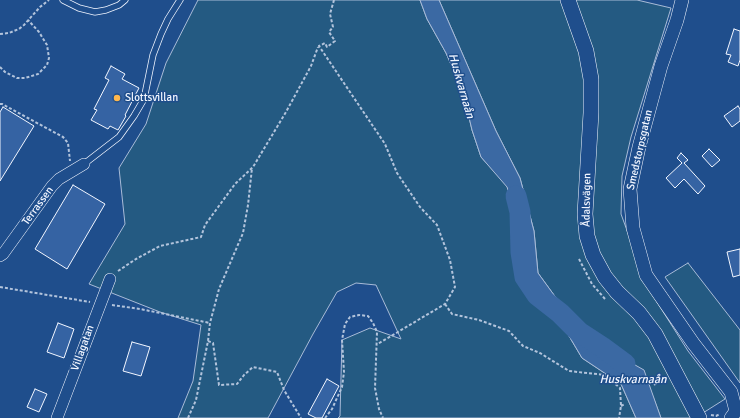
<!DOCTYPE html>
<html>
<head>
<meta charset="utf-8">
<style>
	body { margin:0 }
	canvas { display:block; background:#1f4e8c }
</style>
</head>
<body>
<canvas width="740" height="418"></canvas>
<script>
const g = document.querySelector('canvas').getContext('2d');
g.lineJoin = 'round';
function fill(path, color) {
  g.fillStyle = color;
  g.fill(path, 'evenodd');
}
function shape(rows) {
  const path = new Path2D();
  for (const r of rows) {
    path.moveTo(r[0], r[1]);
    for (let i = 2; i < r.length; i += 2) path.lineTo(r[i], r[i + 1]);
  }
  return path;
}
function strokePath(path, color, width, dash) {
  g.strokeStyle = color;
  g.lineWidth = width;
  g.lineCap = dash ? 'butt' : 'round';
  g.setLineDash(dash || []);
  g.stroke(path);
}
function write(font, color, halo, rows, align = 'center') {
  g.font = font + ' Signika,sans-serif';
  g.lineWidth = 3;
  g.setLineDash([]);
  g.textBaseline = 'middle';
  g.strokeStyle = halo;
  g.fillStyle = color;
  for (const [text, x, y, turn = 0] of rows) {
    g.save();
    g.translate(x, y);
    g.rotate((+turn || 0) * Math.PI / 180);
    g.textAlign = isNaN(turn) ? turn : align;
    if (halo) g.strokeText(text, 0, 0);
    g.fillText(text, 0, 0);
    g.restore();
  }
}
const green = shape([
	[198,0,420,0,427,19,446,53,463,92,472,130,481,157,507,186,523,235,519,255,540,306,569,336,582,358,621,384,636,418,338,418,340,416,342,340,370,328,401,339,376,285,356,283,337,292,313,334,268,418,178,418,193,381,201,325,160,312,89,284,125,224,119,168,146,124,166,63,198,0],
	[439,0,637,0,671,8,631,137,622,176,621,214,648,288,688,351,725,399,695,418,661,418,643,370,594,342,554,295,538,273,534,231,520,178,496,131,439,0],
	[688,263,740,330,740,383,665,277,688,263]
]);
fill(green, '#245a82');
strokePath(green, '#a8bbd7', 1);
const water = shape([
	[420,0,439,0,496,131,520,178,534,231,538,273,554,295,594,342,644,370,661,418,636,418,621,384,582,358,569,336,540,306,519,255,523,235,507,187,481,157,472,130,463,92,446,53,427,19,420,0]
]);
fill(water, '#3b69a3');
strokePath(water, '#a8bbd7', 1);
strokePath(shape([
	[516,196,520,212,521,252,525,277,537,295,560,313,579,332,602,347,625,364]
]), '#3b69a3', 21);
const building = shape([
	[734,29,740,31,740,60,738,66,728,62,731,55,726,54,734,29],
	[111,66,125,74,122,79,139,88,125,115,126,116,118,130,110,126,108,129,91,120,97,110,94,109,109,80,105,78,111,66],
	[738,106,740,109,740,121,732,127,724,116,738,106],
	[3,107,34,126,0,181,0,112,3,107],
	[709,149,720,160,712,167,702,156,709,149],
	[681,153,688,160,684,163,705,186,698,194,684,179,675,188,666,178,682,163,677,158,681,153],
	[73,185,105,204,67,269,35,249,73,185],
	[740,249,740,275,733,277,727,252,740,249],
	[58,323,74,329,64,358,47,352,58,323],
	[132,342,150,347,141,376,123,371,132,342],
	[327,379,339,386,322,418,316,418,308,414,327,379],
	[35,389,47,394,39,412,27,407,35,389]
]);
fill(building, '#3563a3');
strokePath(building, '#f2f6ff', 1);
const service = shape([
	[63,0,79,8,95,12,106,10,119,5,125,0],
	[84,164,119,137,134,116,144,99,153,55,161,34,168,19,180,0]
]);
const minor = shape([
	[0,256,3,254,52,186,59,179,84,164],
	[57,418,110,279]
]);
const tertiary = shape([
	[682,0,677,20,661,66,639,147,630,189,633,228,646,275,693,343,731,392,736,411,731,418]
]);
const secondary = shape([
	[568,0,586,51,591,79,591,113,585,214,587,236,593,255,605,277,617,292,639,313,655,334,699,418]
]);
strokePath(service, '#f2f6ff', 7);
strokePath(minor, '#f2f6ff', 12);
strokePath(tertiary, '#f2f6ff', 14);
strokePath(secondary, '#f2f6ff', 16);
strokePath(shape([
	[334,0,330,14,333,27,329,32,335,41,327,47,325,43,319,46,385,144,397,173,420,207,437,225,450,260,455,287,445,304,376,345],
	[0,34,9,33,19,29,24,25,40,7,49,0],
	[0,67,5,72,17,78,25,78,38,74,47,65,49,58,47,45,39,32,28,20],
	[0,104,2,104,63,137,68,143,70,161],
	[579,259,592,284,605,299],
	[118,271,136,259,160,246,201,237,205,225,235,184,253,167,286,112,311,66,318,47],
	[0,287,90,302],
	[445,304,452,314,479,320,509,331,523,346,540,353,569,371,605,375,620,388,621,406,619,418],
	[112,305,140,309,210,323],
	[208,341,213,343,219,385,237,384,244,375,253,367,277,372,284,390,301,418],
	[654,385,664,378],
	[621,406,625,404],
	[711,415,716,416,720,414],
	[188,418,196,400,208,341,210,323,219,289,243,233,248,205,252,168],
	[325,418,332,409,342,387,344,372,342,340,345,324,350,317,359,315,368,316,373,323,377,332,375,388,379,409,383,418]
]), '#b3c4dc', 2, [3, 2]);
strokePath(service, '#1f4e8c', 5.5);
strokePath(minor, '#1f4e8c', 11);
strokePath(tertiary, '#1f4e8c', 13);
strokePath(secondary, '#1f4e8c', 15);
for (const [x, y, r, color] of [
	[117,98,4,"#ffb74d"]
]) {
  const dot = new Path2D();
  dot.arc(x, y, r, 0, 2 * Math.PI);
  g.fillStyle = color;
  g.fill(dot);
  strokePath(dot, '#1f4e8c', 1.5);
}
write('11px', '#f2f6ff', '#1f4e8c', [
	["Slottsvillan",125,98]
], 'left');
write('11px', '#f2f6ff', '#1f4e8c', [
	["Smedstorpsgatan",640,150,-77],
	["Ådalsvägen",587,200,-89],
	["Terrassen",38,206,-54],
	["Villagatan",83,348,-70]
]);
write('italic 12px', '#f2f6ff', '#1f4e8c', [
	["Huskvarnaån",461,86,74],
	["Huskvarnaån",633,380]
]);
</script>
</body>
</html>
